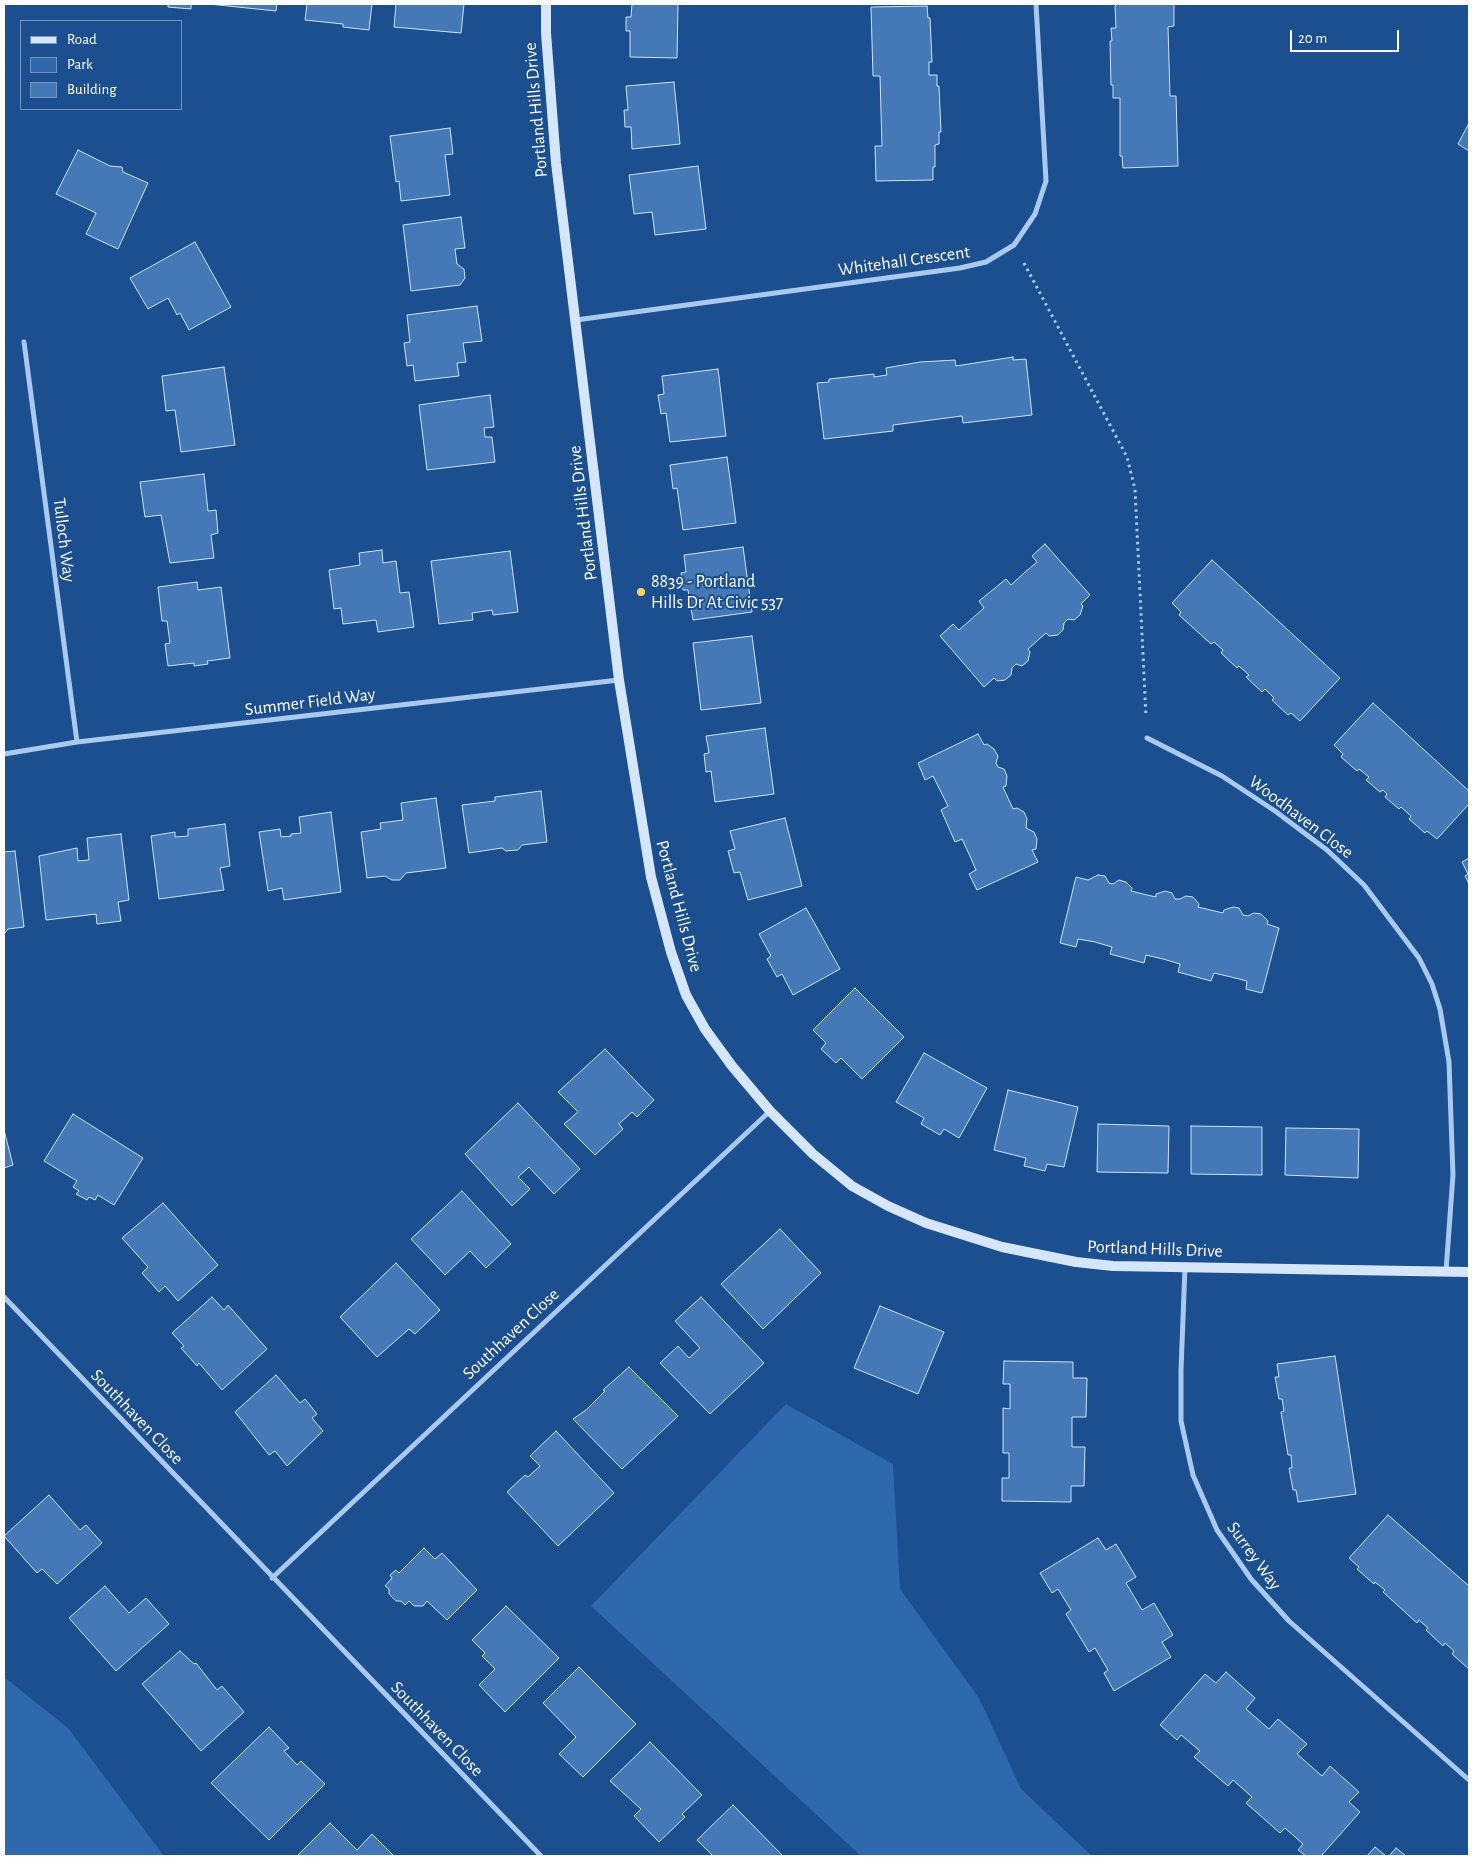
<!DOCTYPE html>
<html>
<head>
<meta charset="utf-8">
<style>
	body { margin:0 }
	#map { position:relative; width:1473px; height:1860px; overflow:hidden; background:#1b4f8f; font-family:"Alegreya Sans",sans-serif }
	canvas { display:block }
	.frame { position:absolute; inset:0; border:5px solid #fff; pointer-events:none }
	.legend { position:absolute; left:20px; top:20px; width:162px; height:90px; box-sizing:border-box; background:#1b4f8f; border:1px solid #7695bc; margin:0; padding:6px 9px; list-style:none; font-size:15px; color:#fff }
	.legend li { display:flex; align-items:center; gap:10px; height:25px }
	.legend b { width:25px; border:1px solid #7695bc }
	.scale { position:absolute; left:1290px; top:30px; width:109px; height:22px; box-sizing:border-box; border:2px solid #fff; border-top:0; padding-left:6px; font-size:15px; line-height:18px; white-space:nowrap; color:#fff; -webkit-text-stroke:4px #1b4f8f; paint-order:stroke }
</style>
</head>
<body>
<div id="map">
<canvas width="1473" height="1860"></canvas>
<div class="frame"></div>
<ul class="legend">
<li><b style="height:6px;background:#d6e6fa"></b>Road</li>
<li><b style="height:14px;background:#2e69ad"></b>Park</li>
<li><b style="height:14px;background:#4478b7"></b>Building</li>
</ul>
<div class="scale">20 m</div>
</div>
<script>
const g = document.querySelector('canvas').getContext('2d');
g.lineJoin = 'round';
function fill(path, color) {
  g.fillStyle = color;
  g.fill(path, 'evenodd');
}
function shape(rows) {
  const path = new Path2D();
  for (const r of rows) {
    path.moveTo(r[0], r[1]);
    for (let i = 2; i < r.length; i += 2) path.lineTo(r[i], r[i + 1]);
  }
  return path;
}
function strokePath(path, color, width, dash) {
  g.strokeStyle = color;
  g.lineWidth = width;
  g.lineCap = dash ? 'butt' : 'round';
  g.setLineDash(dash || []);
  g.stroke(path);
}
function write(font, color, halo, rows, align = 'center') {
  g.font = font + ' "Alegreya Sans",sans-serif';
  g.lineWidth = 4;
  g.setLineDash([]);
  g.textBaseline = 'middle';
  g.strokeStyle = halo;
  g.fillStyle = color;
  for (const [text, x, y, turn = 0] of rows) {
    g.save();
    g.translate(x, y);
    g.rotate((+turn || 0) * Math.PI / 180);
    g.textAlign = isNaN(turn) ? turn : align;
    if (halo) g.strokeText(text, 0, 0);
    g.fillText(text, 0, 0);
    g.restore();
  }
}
fill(shape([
	[786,1404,893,1464,900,1589,979,1698,1021,1789,1092,1856,861,1856,591,1606],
	[4,1677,68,1728,164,1856,4,1856]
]), '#2e69ad');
const building = shape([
	[168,4,191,4,191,9,168,7,168,4],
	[209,4,277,4,276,11,209,4],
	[307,4,372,4,369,30,343,27,343,24,305,20,307,4],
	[396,4,464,4,461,33,394,27,396,4],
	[632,4,678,4,677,58,630,57,630,31,626,31,626,17,631,17,632,4],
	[1117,4,1174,4,1174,26,1168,27,1170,96,1176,96,1178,166,1123,168,1122,156,1120,156,1120,98,1113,98,1113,85,1111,85,1110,41,1112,41,1111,28,1116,28,1115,6,1117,4],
	[927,6,928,18,930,18,932,62,929,62,929,75,937,75,937,86,939,86,941,132,939,132,939,144,935,145,935,167,933,167,933,180,876,181,875,146,882,146,881,112,880,76,873,76,871,7,927,6],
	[674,82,680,144,632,149,631,127,625,127,624,110,628,110,626,86,674,82],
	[1469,123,1469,151,1458,144,1469,123],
	[450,128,453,154,445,155,450,195,401,201,399,181,396,182,390,136,450,128],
	[78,150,110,166,122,167,123,172,148,183,118,249,86,234,96,213,56,194,78,150],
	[698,166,706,229,655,235,652,212,634,214,629,175,698,166],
	[461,217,465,248,455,249,457,264,464,269,465,278,460,285,411,291,403,225,461,217],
	[195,242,231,307,189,330,180,313,177,315,168,298,148,309,130,278,195,242],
	[477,306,482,341,463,343,466,362,457,363,459,376,415,381,413,365,407,366,404,343,410,342,407,315,477,306],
	[1013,357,1013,360,1026,359,1032,415,963,423,962,416,893,425,893,431,824,439,817,383,829,382,829,379,874,374,874,377,887,375,886,368,920,362,955,360,956,366,1013,357],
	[224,367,235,445,181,452,175,410,166,411,162,376,224,367],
	[718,369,726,436,670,442,666,413,661,414,658,395,664,394,662,376,718,369],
	[490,395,494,427,484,428,485,437,492,437,495,462,427,470,419,405,490,395],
	[727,457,736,523,683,530,677,488,673,489,670,465,727,457],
	[204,474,208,511,216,510,218,533,211,535,214,558,170,563,161,515,145,517,140,482,204,474],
	[1045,544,1090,595,1081,604,1083,606,1080,615,1074,620,1068,619,1064,623,1063,630,1058,635,1049,636,1046,633,1028,649,1030,652,1028,661,1022,666,1016,664,1012,668,1011,675,1005,680,997,681,994,678,984,687,940,636,953,624,959,630,984,608,979,601,1006,579,1011,585,1024,573,1037,562,1032,556,1045,544],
	[743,547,752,612,693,620,688,590,683,590,681,573,686,572,684,555,743,547],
	[382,550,383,563,396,561,400,593,409,592,414,627,378,632,376,620,343,624,341,608,334,609,329,570,360,565,359,553,382,550],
	[510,551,518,612,493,615,492,610,472,613,473,620,439,624,431,561,510,551],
	[1212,560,1340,678,1300,721,1291,713,1288,715,1272,700,1274,698,1265,689,1262,692,1246,677,1249,675,1239,666,1237,668,1221,653,1223,650,1214,642,1211,644,1179,615,1181,612,1172,603,1212,560],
	[197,582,198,590,221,587,230,658,207,661,208,664,194,666,194,663,168,666,165,644,170,643,167,621,162,621,158,587,197,582],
	[752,636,761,703,701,710,693,643,752,636],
	[1373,703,1469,791,1469,804,1437,839,1427,831,1425,833,1409,819,1411,816,1401,807,1399,809,1385,797,1387,794,1383,790,1380,792,1366,780,1369,777,1359,769,1357,771,1341,757,1343,754,1334,745,1373,703],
	[765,728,774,794,715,802,711,771,706,772,704,754,709,753,706,736,765,728],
	[978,734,984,745,987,744,994,749,998,756,996,763,998,767,1004,769,1007,776,1006,786,1003,787,1013,809,1017,808,1024,812,1027,819,1026,828,1034,832,1037,839,1036,849,1032,850,1038,862,977,890,969,874,976,870,969,854,962,839,955,842,941,810,948,806,933,776,925,780,918,763,978,734],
	[541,791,547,842,522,845,518,850,506,851,502,848,469,853,462,805,495,801,495,797,541,791],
	[436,798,446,868,406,873,400,880,392,880,385,876,367,878,361,832,381,829,380,823,403,820,401,803,436,798],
	[331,812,341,892,284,900,282,888,268,891,259,832,280,829,281,837,291,836,291,834,301,833,299,817,331,812],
	[785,818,802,886,748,900,740,872,734,873,728,851,735,849,730,831,785,818],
	[225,824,230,866,220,868,224,890,159,899,151,836,175,832,175,837,188,836,188,829,225,824],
	[121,834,129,900,118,902,121,921,97,924,96,914,46,920,39,856,77,848,78,861,89,860,87,838,121,834],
	[15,851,24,927,8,929,4,934,4,852,15,851],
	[1469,858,1469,884,1465,876,1468,874,1462,862,1469,858],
	[1098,875,1105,876,1109,883,1113,884,1119,880,1126,882,1132,888,1131,891,1143,894,1156,897,1156,894,1165,891,1172,893,1175,899,1180,899,1186,896,1193,897,1199,904,1198,907,1223,913,1224,910,1233,907,1239,908,1243,915,1248,916,1254,913,1261,914,1268,921,1267,924,1279,928,1262,993,1246,989,1247,981,1231,977,1214,973,1211,981,1178,972,1180,964,1163,959,1146,955,1144,963,1110,954,1112,947,1095,942,1078,939,1076,947,1060,943,1076,877,1088,880,1098,875],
	[806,908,840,969,793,995,782,974,777,977,767,959,771,956,759,934,806,908],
	[855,988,904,1037,862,1079,841,1058,836,1063,821,1049,826,1043,813,1030,855,988],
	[605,1049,654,1100,637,1117,632,1112,619,1124,623,1129,595,1155,564,1124,578,1112,558,1092,605,1049],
	[924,1053,987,1088,959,1138,944,1129,940,1135,921,1124,924,1118,896,1102,924,1053],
	[1008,1090,1078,1107,1064,1167,1047,1164,1045,1171,1024,1166,1026,1158,994,1150,1008,1090],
	[518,1103,580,1169,554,1194,529,1167,518,1177,530,1189,512,1206,465,1154,518,1103],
	[73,1114,143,1158,114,1205,98,1195,95,1200,89,1197,87,1200,76,1194,79,1191,73,1187,77,1181,44,1161,73,1114],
	[1098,1124,1169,1126,1168,1173,1097,1172,1098,1124],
	[1191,1126,1262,1127,1262,1175,1191,1174,1191,1126],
	[1286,1128,1359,1129,1358,1178,1285,1175,1286,1128],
	[4,1130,13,1165,4,1168,4,1130],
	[462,1191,511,1244,486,1268,470,1251,445,1275,411,1239,462,1191],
	[163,1203,218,1265,178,1301,165,1286,159,1292,142,1273,148,1267,122,1238,163,1203],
	[780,1229,821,1273,763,1329,721,1284,780,1229],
	[396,1263,440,1310,415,1334,409,1329,377,1357,340,1317,396,1263],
	[212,1297,224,1310,228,1305,267,1349,222,1390,199,1363,197,1366,181,1348,184,1346,172,1333,212,1297],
	[701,1297,764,1363,710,1414,660,1363,678,1346,689,1358,700,1348,675,1321,701,1297],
	[880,1306,944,1332,918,1394,854,1368,880,1306],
	[1335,1356,1356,1494,1298,1502,1296,1490,1293,1490,1289,1468,1292,1468,1291,1455,1288,1455,1281,1412,1284,1411,1282,1399,1279,1399,1275,1377,1279,1377,1277,1364,1335,1356],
	[1004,1361,1073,1362,1073,1378,1087,1378,1086,1417,1072,1417,1072,1447,1085,1447,1084,1486,1071,1486,1071,1502,1002,1501,1002,1478,1009,1478,1009,1453,1003,1453,1003,1408,1010,1409,1010,1384,1003,1384,1004,1361],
	[629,1367,678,1416,622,1469,573,1419,586,1410,605,1391,603,1390,629,1367],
	[276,1375,300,1403,305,1399,317,1414,312,1418,323,1431,287,1466,275,1451,269,1455,235,1412,276,1375],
	[556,1431,614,1493,558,1546,507,1492,525,1475,528,1477,540,1466,530,1456,556,1431],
	[49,1495,80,1530,86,1525,102,1543,57,1584,42,1569,37,1573,4,1536,49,1495],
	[1388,1515,1469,1586,1469,1669,1452,1654,1454,1651,1445,1643,1443,1646,1426,1630,1428,1628,1419,1620,1417,1623,1383,1592,1385,1590,1375,1582,1374,1584,1357,1569,1359,1567,1349,1558,1388,1515],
	[1098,1538,1106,1550,1116,1544,1136,1577,1126,1583,1142,1610,1154,1603,1173,1635,1162,1642,1171,1657,1114,1691,1104,1673,1108,1670,1095,1648,1089,1652,1066,1614,1071,1610,1058,1589,1052,1593,1040,1573,1098,1538],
	[424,1548,435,1559,442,1553,477,1590,447,1620,427,1601,423,1606,414,1606,409,1601,405,1605,401,1601,396,1601,389,1594,389,1589,385,1586,392,1578,390,1575,396,1570,399,1573,424,1548],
	[105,1586,129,1613,146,1598,169,1624,116,1671,69,1618,105,1586],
	[506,1606,559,1658,505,1712,479,1685,495,1669,482,1656,485,1653,472,1640,506,1606],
	[180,1651,194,1664,196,1663,217,1690,222,1686,244,1712,201,1751,142,1684,180,1651],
	[579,1667,636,1724,583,1777,559,1754,576,1737,543,1703,579,1667],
	[1226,1672,1255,1698,1246,1709,1269,1729,1278,1719,1307,1744,1297,1754,1322,1776,1330,1766,1359,1792,1349,1802,1360,1812,1321,1856,1306,1856,1298,1850,1303,1844,1285,1828,1280,1833,1246,1803,1252,1797,1233,1780,1228,1786,1194,1757,1200,1751,1181,1735,1177,1740,1160,1725,1205,1674,1216,1683,1226,1672],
	[269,1727,289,1748,284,1751,297,1765,301,1761,325,1784,269,1840,211,1783,269,1727],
	[650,1742,702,1795,682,1814,685,1817,659,1842,634,1816,641,1809,610,1781,650,1742],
	[733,1805,783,1856,713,1856,697,1840,733,1805],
	[330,1823,357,1850,372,1834,394,1856,297,1856,330,1823],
	[1375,1847,1386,1856,1367,1856,1375,1847],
	[1396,1848,1406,1856,1389,1856,1396,1848]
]);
fill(building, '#4478b7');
strokePath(building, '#cfe3fa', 1);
strokePath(shape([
	[1024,263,1127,457,1135,489,1146,717]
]), '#a9c9ee', 3, [2.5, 4]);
strokePath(shape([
	[576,320,960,268,986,262,1014,245,1035,214,1046,181,1036,4],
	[24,342,77,742],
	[1147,738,1222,776,1275,811,1327,850,1364,885,1419,958,1432,984,1440,1009,1449,1062,1453,1175,1446,1271],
	[4,754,77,742,619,680],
	[1185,1267,1181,1370,1181,1421,1193,1475,1217,1530,1251,1579,1289,1621,1469,1780],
	[4,1297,541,1856],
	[272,1578,770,1111]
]), '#a9c9ee', 5);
strokePath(shape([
	[546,4,546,33,556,163,619,680,651,877,671,952,686,995,705,1029,732,1066,770,1111,813,1154,852,1186,888,1206,926,1223,1002,1247,1076,1262,1113,1266,1469,1272]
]), '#d6e6fa', 10);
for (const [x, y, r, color] of [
	[641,592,5,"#ffd166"]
]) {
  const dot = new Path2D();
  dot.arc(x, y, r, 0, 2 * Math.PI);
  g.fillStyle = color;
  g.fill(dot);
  strokePath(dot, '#1b4f8f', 2);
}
write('18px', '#fff', '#1b4f8f', [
	["Portland Hills Drive",536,110,-95],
	["Whitehall Crescent",904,261,-8],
	["Portland Hills Drive",583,513,-97],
	["Tulloch Way",64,540,83],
	["Summer Field Way",310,702,-7],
	["Woodhaven Close",1301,817,37],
	["Portland Hills Drive",679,906,75],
	["Portland Hills Drive",1155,1249,2],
	["Southhaven Close",511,1334,-43],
	["Southhaven Close",137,1417,46],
	["Surrey Way",1254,1556,54],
	["Southhaven Close",437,1729,46]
]);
write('18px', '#fff', '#1b4f8f', [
	["8839 - Portland",651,582],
	["Hills Dr At Civic 537",651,603]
], 'left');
</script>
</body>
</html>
